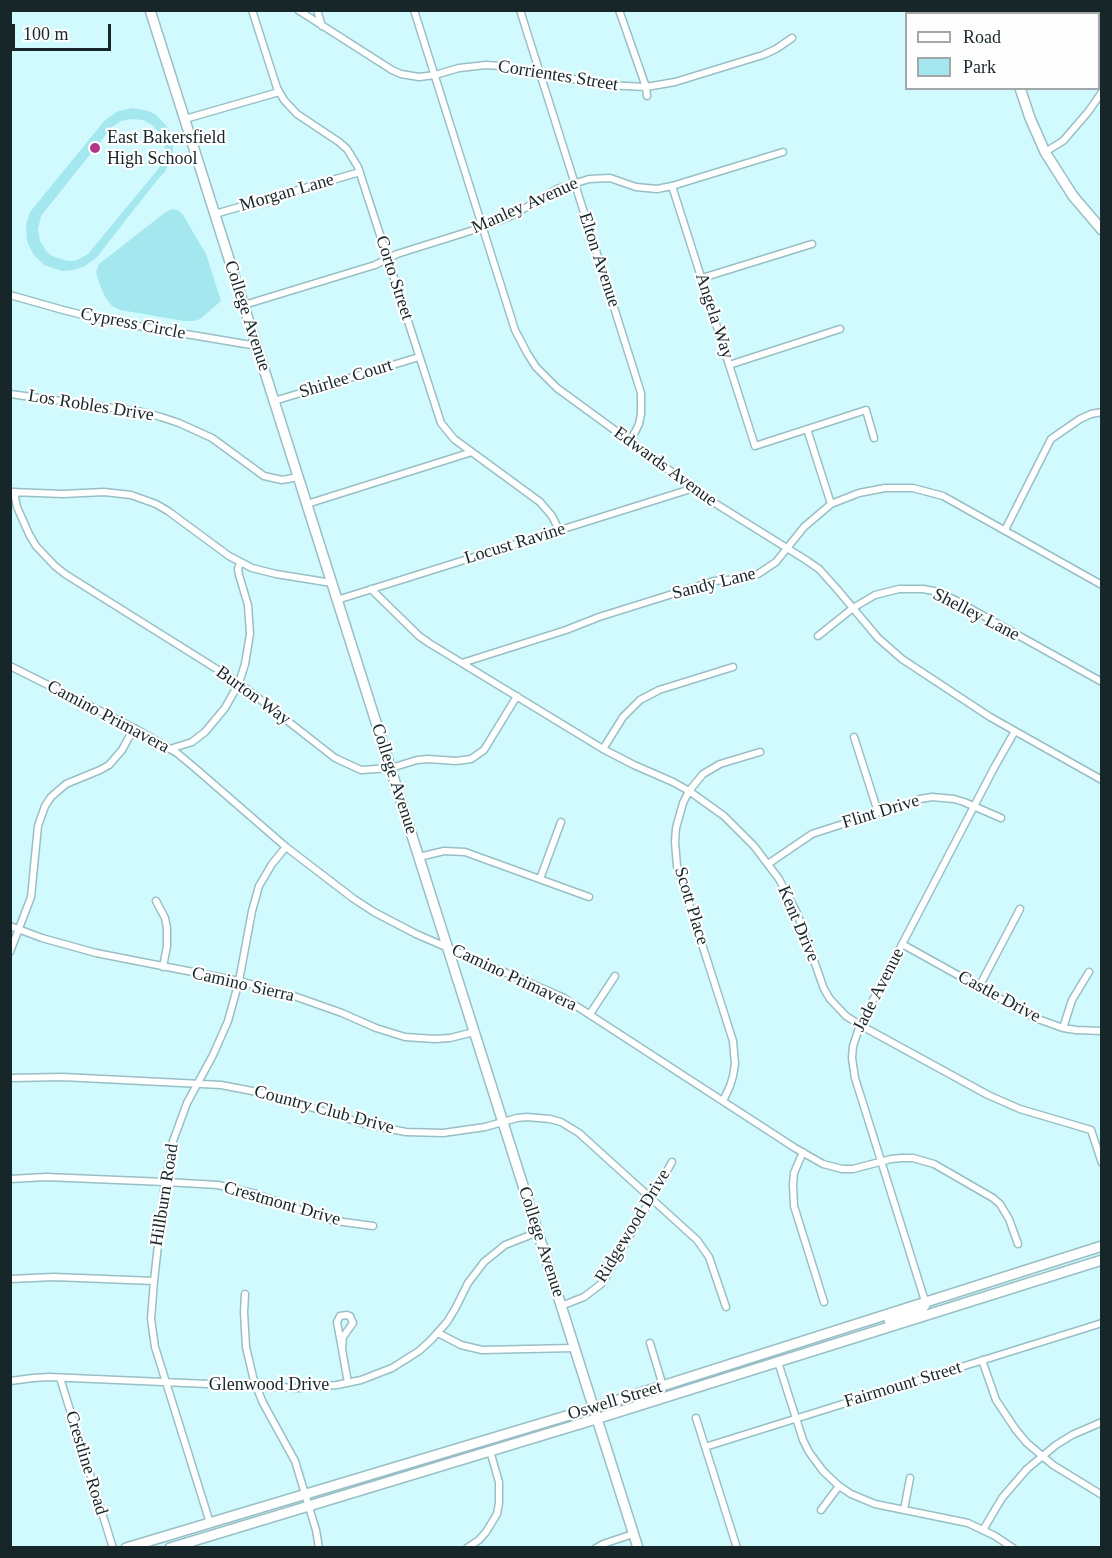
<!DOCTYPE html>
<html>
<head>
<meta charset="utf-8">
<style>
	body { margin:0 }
	#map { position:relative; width:1112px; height:1558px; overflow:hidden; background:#d1faff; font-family:Georgia,serif }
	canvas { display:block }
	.frame { position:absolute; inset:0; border:12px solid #172729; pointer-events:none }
	.legend { position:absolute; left:905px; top:12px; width:195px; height:78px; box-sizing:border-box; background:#fefefe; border:2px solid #a2a8a9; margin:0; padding:8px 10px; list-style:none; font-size:18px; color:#172729 }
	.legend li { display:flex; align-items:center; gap:12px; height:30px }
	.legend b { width:30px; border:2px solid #a2a8a9 }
	.scale { position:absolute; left:12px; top:24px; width:99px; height:27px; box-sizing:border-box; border:3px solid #172729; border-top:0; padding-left:8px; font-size:18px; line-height:21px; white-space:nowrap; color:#172729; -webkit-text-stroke:4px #fefefe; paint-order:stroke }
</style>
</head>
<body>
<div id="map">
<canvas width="1112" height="1558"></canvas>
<div class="frame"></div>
<ul class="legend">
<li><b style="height:8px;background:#fff"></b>Road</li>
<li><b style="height:16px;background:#a5e7ef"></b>Park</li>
</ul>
<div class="scale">100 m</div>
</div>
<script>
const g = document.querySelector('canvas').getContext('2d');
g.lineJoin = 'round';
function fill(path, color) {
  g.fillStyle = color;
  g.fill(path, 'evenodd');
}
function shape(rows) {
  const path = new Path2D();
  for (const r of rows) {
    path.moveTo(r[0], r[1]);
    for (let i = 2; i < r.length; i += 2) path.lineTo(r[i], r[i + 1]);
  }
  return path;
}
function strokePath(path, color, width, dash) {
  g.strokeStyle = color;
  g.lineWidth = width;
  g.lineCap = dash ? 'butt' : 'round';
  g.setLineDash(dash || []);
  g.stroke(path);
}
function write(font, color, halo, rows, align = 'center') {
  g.font = font + ' Georgia,serif';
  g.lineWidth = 4.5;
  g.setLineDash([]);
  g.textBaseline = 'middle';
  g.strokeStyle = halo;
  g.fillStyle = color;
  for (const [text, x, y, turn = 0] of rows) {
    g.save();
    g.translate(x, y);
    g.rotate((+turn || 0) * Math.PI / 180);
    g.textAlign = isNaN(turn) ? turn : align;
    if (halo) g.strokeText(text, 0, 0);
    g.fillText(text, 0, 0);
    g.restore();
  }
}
fill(shape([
	[133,108,148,111,155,114,166,125,170,132,173,140,173,155,165,172,158,179,97,257,85,266,74,270,62,271,44,265,33,254,27,241,26,225,30,212,105,120,118,111],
	[132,119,143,120,152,125,160,133,164,142,165,153,159,168,88,254,77,260,70,261,64,260,52,256,47,252,40,241,38,229,41,216,112,127,121,121],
	[173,209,179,211,183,215,206,254,221,301,200,319,194,321,184,321,120,310,112,306,105,297,99,283,96,272,99,264,167,211]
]), '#a5e7ef');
const street = shape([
	[252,10,277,88,284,100,297,114,339,142,347,149,358,167,441,423,454,439,540,502,552,516,559,530],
	[298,10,392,70,401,74,419,77,435,75,459,68,486,65,501,66,606,85,646,87,675,82,763,55,776,49,792,38],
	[317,10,322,26],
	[414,10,515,330,527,353,536,367,557,388,713,502,806,560,819,569,837,589,878,638,902,659,990,717,1102,780],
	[520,10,641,393,641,414,639,424,630,442],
	[619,10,646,87,647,96],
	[185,119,279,92],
	[1045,152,1063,141,1088,112,1102,92],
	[672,186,755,446,866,410,874,438],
	[215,214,360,172],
	[702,278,812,244],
	[10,295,63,310,103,320,257,346],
	[244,305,375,265,397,254,483,227,513,215,557,189,589,179,610,178,636,187,657,189,672,186,783,152],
	[729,365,840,329],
	[10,394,142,412,161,417,179,423,212,438,264,476,282,480,298,477],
	[274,401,419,357],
	[807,429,831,504],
	[11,492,63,494,104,492,131,495,156,504,168,511,229,556,252,568,276,574,332,583],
	[14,492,17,507,29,534,36,546,55,566,65,574,239,683,335,758,361,770,391,768,417,760,428,759,456,761,471,759,484,750,517,696],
	[307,504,472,452],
	[1005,530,1051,439,1080,419,1091,414,1102,412],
	[371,589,419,636,429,643,603,749,634,765,673,782,689,791,724,816,754,846,779,879,797,913,824,989,830,999,846,1016,860,1025,988,1095,1020,1109,1091,1130,1102,1163],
	[337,600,694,488],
	[818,636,853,608,875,595,899,589,923,589,934,591,955,600,1102,682],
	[462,663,566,630,599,617,714,581,738,579,758,574,776,562,804,527,831,504,859,493,885,488,913,488,943,496,1102,585],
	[10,666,134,728,177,753,195,768,286,847,354,899,374,912,416,934,564,998,795,1148,823,1164,842,1169,853,1169,891,1159,902,1158,913,1158,934,1164,993,1198,1000,1204,1009,1219,1018,1244],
	[854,737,878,812],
	[170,749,192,742,205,732,225,708,239,683,245,664,250,634,248,605,239,575,238,569,240,563],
	[603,749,623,717,640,700,659,690,733,667],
	[419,857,444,851,465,852,589,897],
	[768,864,812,834,920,799,932,797,954,799,964,802,1001,818],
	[540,879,561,822],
	[156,901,165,918,167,928,167,946,163,967],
	[10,926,42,938,96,953,239,981,291,995,342,1013,376,1028,405,1037,435,1039,450,1038,474,1032],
	[902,944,1035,1018,1063,1028,1076,1030,1102,1031],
	[10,952,31,897,38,826,45,806,51,797,66,784,100,770,109,765,122,750,134,728],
	[979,987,1020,909],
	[590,1014,615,976],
	[1063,1028,1072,1000,1089,972],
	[10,1078,63,1077,221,1085,268,1094,365,1124,406,1132,443,1133,485,1127,517,1118,527,1117,550,1119,561,1122,579,1133,697,1240,709,1257,726,1307],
	[723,1101,730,1086,733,1076,735,1064,733,1041,677,866,675,842,676,828,683,803,689,791,703,774,720,764,760,752],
	[803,1152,794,1173,793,1185,794,1206,824,1302],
	[10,1179,46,1177,165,1182,218,1185,256,1194,319,1217,336,1221,373,1226],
	[10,1279,54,1277,154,1281],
	[245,1294,244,1312,246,1347,254,1381,263,1403,295,1461,316,1530,319,1548],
	[925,1301,855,1078,852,1058,853,1046,860,1025,994,768,1015,731],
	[561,1306,584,1297,601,1284,607,1275,672,1162],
	[438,1333,461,1345,482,1350,574,1348],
	[650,1343,663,1386],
	[342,1349,343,1337,353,1323,350,1316,347,1315,340,1316,337,1322,342,1349,348,1383],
	[982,1360,996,1400,1016,1430,1027,1443,1053,1465,1102,1495],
	[778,1362,803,1440,809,1452,823,1471,839,1486,851,1494,875,1504,968,1523,995,1536,1013,1548],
	[60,1378,113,1548],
	[10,1381,33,1378,49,1377,299,1388,337,1385,361,1380,392,1368,419,1351,431,1340,447,1322,455,1309,468,1283,484,1262,505,1245,538,1232],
	[696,1418,737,1548],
	[705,1447,1102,1323],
	[821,1510,839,1486],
	[904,1510,910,1478],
	[210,1523,155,1347,151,1319,154,1281,165,1182,173,1141,187,1103,213,1055,228,1021,239,981,252,911,259,886,272,864,286,847],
	[983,1530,1002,1498,1027,1469,1056,1445,1072,1435,1102,1422],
	[467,1548,479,1540,486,1532,497,1514,499,1503,499,1482,490,1451],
	[596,1548,603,1544,633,1534]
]);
const secondary = shape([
	[150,10,638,1548],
	[994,10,995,14],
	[1020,88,1030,118,1045,152,1073,196,1102,230],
	[889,1320,921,1310,925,1305,925,1301],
	[126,1548,593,1408,1102,1246],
	[170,1548,596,1419,1102,1260]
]);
strokePath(street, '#98bfc4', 9);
strokePath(secondary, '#98bfc4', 12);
strokePath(street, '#fff', 6);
strokePath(secondary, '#fff', 9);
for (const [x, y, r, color] of [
	[95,148,6,"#b03689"]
]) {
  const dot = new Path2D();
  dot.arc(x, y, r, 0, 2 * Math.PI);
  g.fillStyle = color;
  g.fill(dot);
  strokePath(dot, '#fefefe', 2);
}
write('18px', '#172729', '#fefefe', [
	["Corrientes Street",558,76,9],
	["Morgan Lane",287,193,-16],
	["Manley Avenue",525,206,-24],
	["Elton Avenue",599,260,72],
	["Corto Street",394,278,72],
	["College Avenue",247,316,72],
	["Angela Way",714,316,72],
	["Cypress Circle",133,324,11],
	["Shirlee Court",346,379,-17],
	["Los Robles Drive",91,406,9],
	["Edwards Avenue",665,467,36],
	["Locust Ravine",515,544,-17],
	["Sandy Lane",714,584,-14],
	["Shelley Lane",976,615,27],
	["Burton Way",253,696,36],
	["Camino Primavera",108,717,28],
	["College Avenue",394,779,72],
	["Flint Drive",881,812,-17],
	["Scott Place",691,906,73],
	["Kent Drive",798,924,67],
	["Camino Primavera",514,978,25],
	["Camino Sierra",243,985,13],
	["Jade Avenue",879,990,-63],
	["Castle Drive",999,997,28],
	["Country Club Drive",324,1110,15],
	["Hillburn Road",165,1195,-81],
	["Crestmont Drive",282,1204,16],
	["Ridgewood Drive",633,1226,-59],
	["College Avenue",541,1242,72],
	["Glenwood Drive",269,1385],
	["Fairmount Street",903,1385,-17],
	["Oswell Street",615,1401,-17],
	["Crestline Road",86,1463,73]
]);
write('18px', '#172729', '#fefefe', [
	["East Bakersfield",107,138],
	["High School",107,159]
], 'left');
</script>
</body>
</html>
